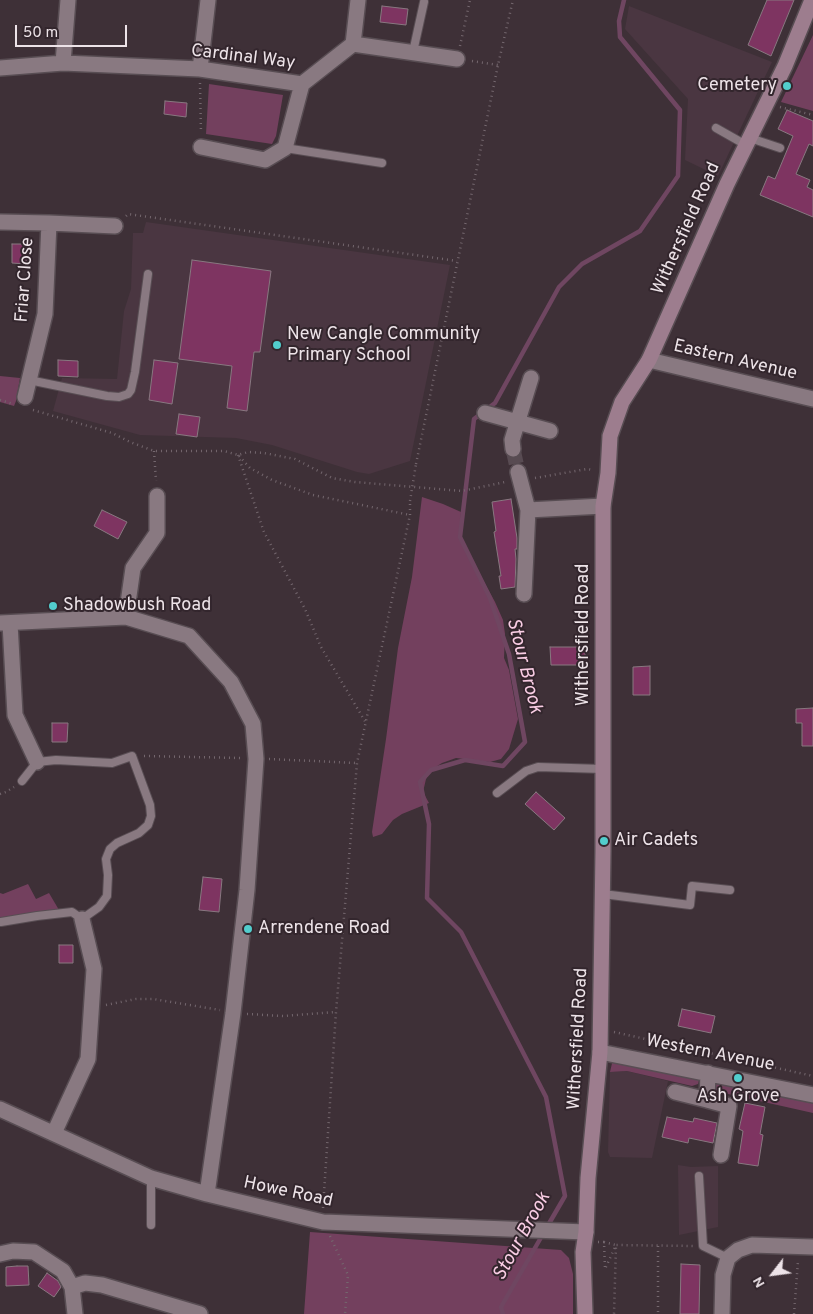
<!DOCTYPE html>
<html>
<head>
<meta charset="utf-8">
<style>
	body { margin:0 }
	#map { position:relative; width:813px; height:1314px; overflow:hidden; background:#3e3037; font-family:Overpass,sans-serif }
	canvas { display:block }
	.north { position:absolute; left:748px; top:1249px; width:50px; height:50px; -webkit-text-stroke:4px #33262d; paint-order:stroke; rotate:240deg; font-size:14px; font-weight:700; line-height:20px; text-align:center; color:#ede3e8 }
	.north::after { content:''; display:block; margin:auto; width:18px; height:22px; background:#ede3e8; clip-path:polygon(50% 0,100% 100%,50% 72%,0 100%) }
	.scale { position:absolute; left:15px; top:25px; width:112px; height:22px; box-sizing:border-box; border:2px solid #ede3e8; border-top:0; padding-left:6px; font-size:15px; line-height:18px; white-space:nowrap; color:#ede3e8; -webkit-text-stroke:4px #33262d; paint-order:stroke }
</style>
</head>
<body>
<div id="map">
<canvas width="813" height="1314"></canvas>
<div class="north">N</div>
<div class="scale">50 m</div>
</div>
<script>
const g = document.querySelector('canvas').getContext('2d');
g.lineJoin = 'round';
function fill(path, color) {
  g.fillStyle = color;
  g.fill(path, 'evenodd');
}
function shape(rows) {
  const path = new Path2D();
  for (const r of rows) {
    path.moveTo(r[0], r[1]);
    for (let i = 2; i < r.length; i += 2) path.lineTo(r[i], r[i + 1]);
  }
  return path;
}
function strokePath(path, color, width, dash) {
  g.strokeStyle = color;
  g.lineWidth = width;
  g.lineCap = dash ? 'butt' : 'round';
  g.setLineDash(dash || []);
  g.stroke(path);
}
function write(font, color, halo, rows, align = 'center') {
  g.font = font + ' Overpass,sans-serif';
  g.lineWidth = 4;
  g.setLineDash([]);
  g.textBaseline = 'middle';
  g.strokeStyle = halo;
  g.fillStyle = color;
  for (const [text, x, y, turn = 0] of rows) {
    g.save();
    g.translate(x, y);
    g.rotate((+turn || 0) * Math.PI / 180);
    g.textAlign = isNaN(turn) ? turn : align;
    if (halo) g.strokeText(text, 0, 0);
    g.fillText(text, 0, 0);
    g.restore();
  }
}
fill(shape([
	[629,6,772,62,718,176,685,160,688,99,625,29],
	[146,222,450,265,410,461,369,474,357,472,272,445,236,438,140,435,53,411,62,378,117,379,124,311,131,289,133,233,143,233],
	[627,1071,668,1081,652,1158,610,1157,608,1152,610,1072],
	[678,1165,691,1167,718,1166,718,1227,679,1235]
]), '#4a3641');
fill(shape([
	[813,35,813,111,781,102],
	[209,84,283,95,276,136,272,144,206,134],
	[0,376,20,378,16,401,14,406,0,402],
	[422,497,443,504,461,512,460,529,463,543,495,602,503,620,505,634,504,658,509,670,518,719,509,749,501,759,490,762,456,758,442,763,431,770,426,779,423,792,429,803,402,814,393,820,382,834,373,837,372,832,386,739,398,648,412,577],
	[28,884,36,899,49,893,59,910,0,918,0,893,3,894],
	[613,1059,694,1074,699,1080,698,1084,692,1086,627,1071,610,1072],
	[718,1080,813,1101,813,1113,715,1091,712,1086],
	[310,1232,561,1250,569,1258,573,1274,573,1314,304,1314]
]), '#73405e');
strokePath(shape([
	[547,1227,565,1196,546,1097,461,932,427,898,429,824,420,782,431,770,465,760,503,766,525,742,509,654,490,598,460,537,474,419,495,403,559,287,582,264,640,231,678,176,680,110,620,37,619,21,624,0],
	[503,1314,501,1307,543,1234]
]), '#6f4661', 4.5);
const building = shape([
	[767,0,794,0,771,56,748,45,767,0],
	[382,6,408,9,406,25,380,22,382,6],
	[165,101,187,103,186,117,164,114,165,101],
	[787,110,813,121,813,146,809,144,796,174,810,180,807,187,813,190,813,217,760,195,768,176,775,179,793,136,778,129,787,110],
	[12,244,27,244,26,264,12,263,12,244],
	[192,260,271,271,260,352,254,352,247,411,227,408,232,366,179,359,192,260],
	[58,360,78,361,78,377,58,376,58,360],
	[154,360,178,363,172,404,149,400,154,360],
	[179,414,200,417,197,437,176,434,179,414],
	[511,499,517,538,517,549,515,549,516,559,515,587,501,589,499,576,501,576,494,532,496,531,492,502,511,499],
	[102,510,127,522,118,539,94,526,102,510],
	[550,647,585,647,585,665,551,665,550,647],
	[650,666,650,695,633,695,633,667,650,666],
	[813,708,813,746,802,746,802,723,796,723,796,709,813,708],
	[52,723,68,723,67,742,52,742,52,723],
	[536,792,565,818,554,830,525,804,536,792],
	[203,877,222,879,219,912,199,910,203,877],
	[59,945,73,945,73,963,59,963,59,945],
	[682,1009,715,1016,711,1033,678,1026,682,1009],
	[745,1103,765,1107,760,1134,763,1135,758,1166,738,1163,743,1131,739,1129,745,1103],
	[667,1117,693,1122,694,1118,717,1123,713,1143,689,1138,688,1143,662,1137,667,1117],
	[681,1264,700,1265,699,1314,680,1314,681,1264],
	[17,1266,28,1266,29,1285,6,1286,6,1267,17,1266],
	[47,1273,58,1281,61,1287,54,1297,38,1286,47,1273]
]);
fill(building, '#7e3461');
strokePath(building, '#887880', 1);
strokePath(shape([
	[513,449,518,472]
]), '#584b52', 15, [15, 8]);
const lane = shape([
	[413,52,424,2],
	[716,128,746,145],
	[750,138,780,148],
	[285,148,382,163],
	[29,380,107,396,119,397,128,394,131,390,135,372,148,274],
	[497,793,526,771,538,767,603,769],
	[603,894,690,905,692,886,730,890],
	[1,922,37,916,72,912,82,919,99,907,107,896,108,875,106,859,110,849,117,843,139,833,148,825,151,816,150,805,132,756,112,763,56,760,37,762,22,781],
	[699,1176,703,1246,728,1258],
	[151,1225,151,1178]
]);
const street = shape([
	[353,44,358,0],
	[63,63,68,0],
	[0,68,63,63,200,69,302,84],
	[200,69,208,0],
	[201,147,265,160,285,148,302,84,353,44,457,59],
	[0,222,49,223,45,314,25,397],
	[49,223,115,226],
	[649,360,813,399],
	[485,413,550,431],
	[513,449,512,440,531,378],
	[518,472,528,510],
	[524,594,528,510,603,506],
	[126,617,133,568,157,533,157,496],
	[0,623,126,617,189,636,231,682,253,724,256,759,247,890,233,1013,207,1194],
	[10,623,15,715,37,762],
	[600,1052,813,1095],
	[708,1073,707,1100,729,1106,721,1155],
	[675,1092,707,1100],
	[0,1109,151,1178,207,1194,323,1222,586,1232],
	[54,1133,88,1059,94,969,82,919],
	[0,1254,13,1251,34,1252,63,1271,72,1287,75,1314],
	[72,1287,85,1283,102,1285,200,1314],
	[722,1314,723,1275,728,1258,738,1250,752,1245,813,1247]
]);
const secondary = shape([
	[585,1314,583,1252,586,1232,588,1178,600,1052,603,851,603,506,608,473,610,436,622,402,649,360,727,184,785,66,812,0]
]);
strokePath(lane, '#584d53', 10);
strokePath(street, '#584d53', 18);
strokePath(secondary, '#584d53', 18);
strokePath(shape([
	[460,46,470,0],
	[472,61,498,65],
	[200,83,201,133],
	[780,107,813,115],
	[126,216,128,214,457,261],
	[0,400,13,404],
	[33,410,112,433,130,442,154,451,224,451,238,455,248,452,264,453,295,459,332,478,355,482,462,491,505,482],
	[154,451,156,481],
	[238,455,264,532,305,609,321,647,366,723],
	[239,456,250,468,272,480,313,495,410,515],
	[416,464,498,65,513,0],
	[535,478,587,469,593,470],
	[144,756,241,758],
	[269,759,357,763],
	[0,794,6,792,14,787],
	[106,1005,136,999,153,999,220,1010],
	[247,1014,283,1016,336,1012],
	[614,1032,813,1076],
	[323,1208,336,1012,357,763,410,515,410,501],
	[330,1236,348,1275,345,1314],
	[598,1242,604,1242,605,1269,616,1245,693,1246],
	[604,1242,616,1245,614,1314],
	[658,1246,658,1314],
	[794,1314,798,1261]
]), '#74676e', 2.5, [1, 4]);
strokePath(lane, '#897981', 8);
strokePath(street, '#897981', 15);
strokePath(secondary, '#9d7d8e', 15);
strokePath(shape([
	[410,501,416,464]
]), '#74676e', 2.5, [1, 4]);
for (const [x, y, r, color] of [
	[787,86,5,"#52cdcd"],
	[277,345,5,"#52cdcd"],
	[53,606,5,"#52cdcd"],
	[604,841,5,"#52cdcd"],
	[248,929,5,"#52cdcd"],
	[738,1078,5,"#52cdcd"]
]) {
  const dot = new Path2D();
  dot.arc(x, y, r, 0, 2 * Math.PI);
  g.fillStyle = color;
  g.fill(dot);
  strokePath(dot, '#33262d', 2);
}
write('18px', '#ede3e8', '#33262d', [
	["Cardinal Way",243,58,7],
	["Withersfield Road",687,229,-66],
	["Friar Close",26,280,-86],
	["Eastern Avenue",735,361,13],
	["Withersfield Road",584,635,-90],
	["Withersfield Road",579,1039,-87],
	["Western Avenue",710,1054,11],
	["Howe Road",288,1193,12]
]);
write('18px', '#ede3e8', '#33262d', [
	["Cemetery",777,86,"right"],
	["New Cangle Community",287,335],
	["Primary School",287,356],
	["Shadowbush Road",63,606],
	["Air Cadets",614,841],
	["Arrendene Road",258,929],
	["Ash Grove",738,1097,"center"]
], 'left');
write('italic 19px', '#f9cde4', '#33262d', [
	["Stour Brook",523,666,76],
	["Stour Brook",523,1237,-61]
]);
</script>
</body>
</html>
